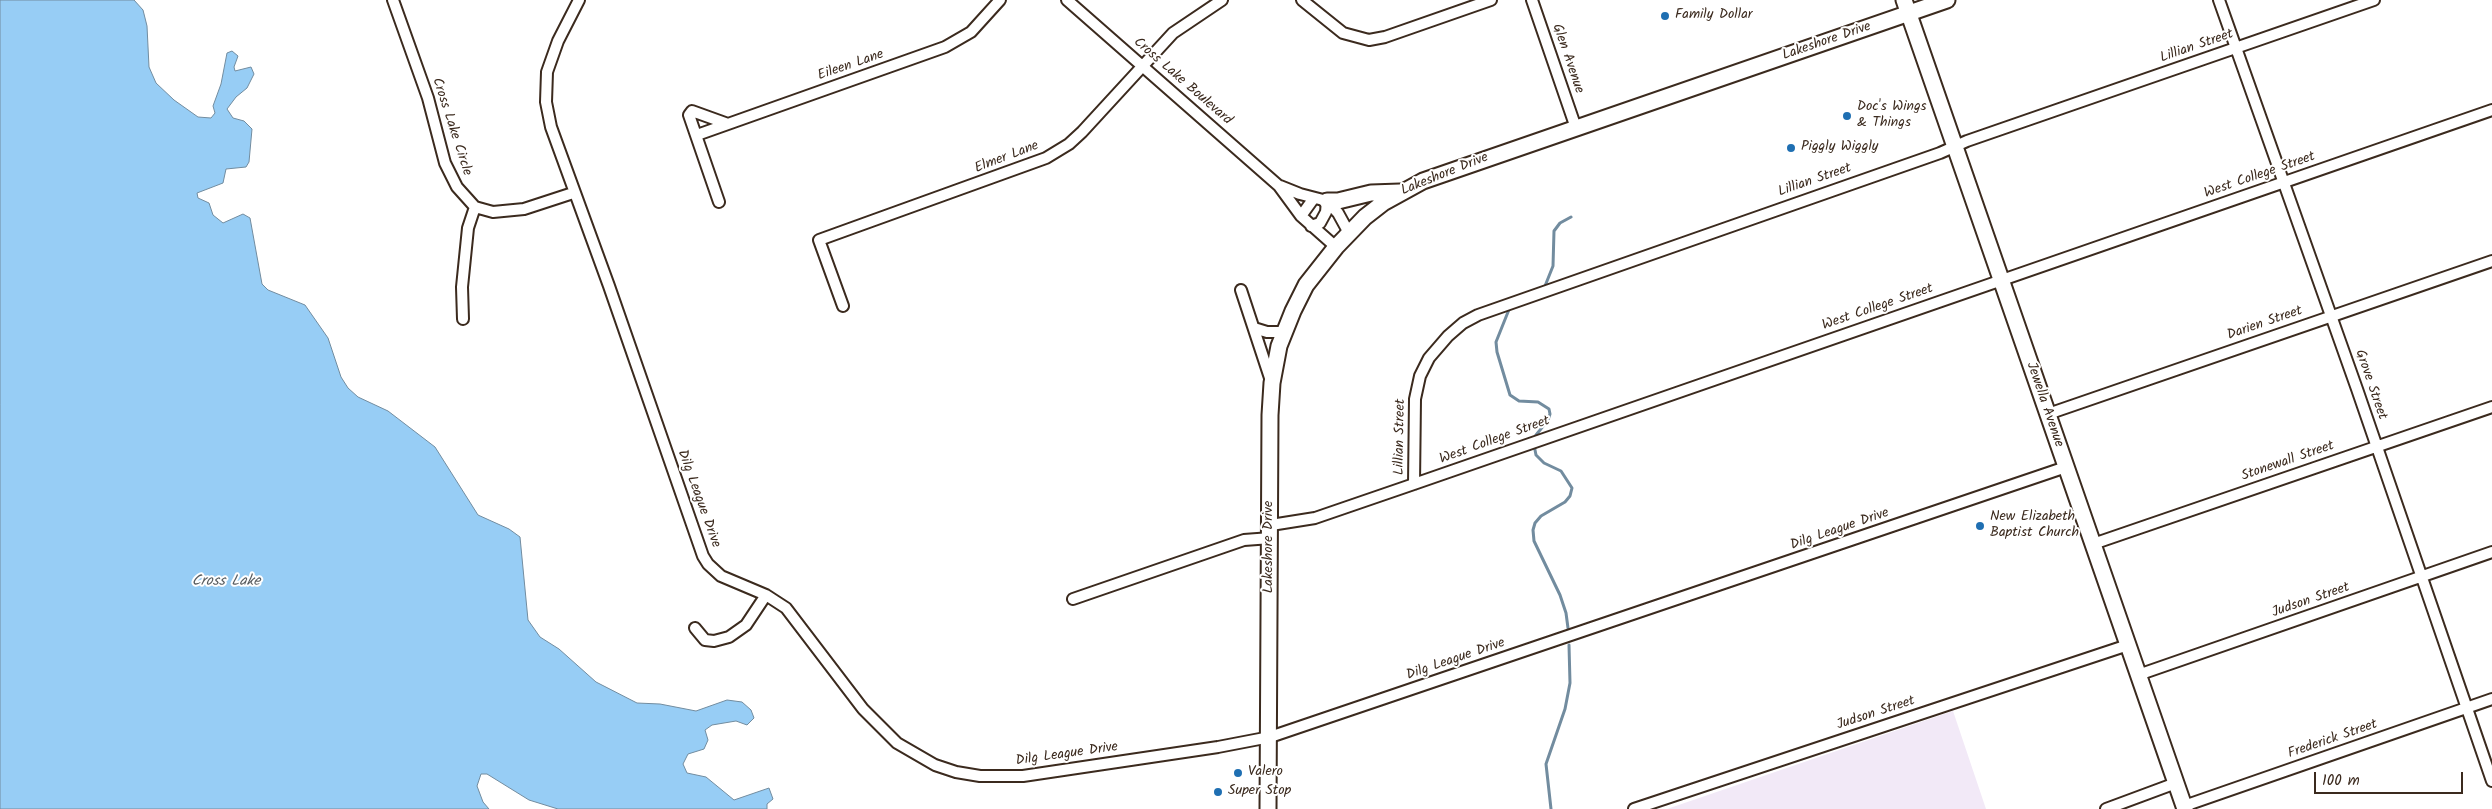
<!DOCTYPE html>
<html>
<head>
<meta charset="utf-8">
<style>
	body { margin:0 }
	#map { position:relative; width:2492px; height:809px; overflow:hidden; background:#fff; font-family:Kalam,sans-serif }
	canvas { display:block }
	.scale { position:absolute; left:2314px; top:772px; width:149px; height:22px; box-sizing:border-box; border:2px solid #3b2a1e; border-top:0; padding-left:6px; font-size:15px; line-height:18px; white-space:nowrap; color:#3b2a1e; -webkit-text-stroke:4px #fff; paint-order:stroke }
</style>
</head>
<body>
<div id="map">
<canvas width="2492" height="809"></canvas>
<div class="scale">100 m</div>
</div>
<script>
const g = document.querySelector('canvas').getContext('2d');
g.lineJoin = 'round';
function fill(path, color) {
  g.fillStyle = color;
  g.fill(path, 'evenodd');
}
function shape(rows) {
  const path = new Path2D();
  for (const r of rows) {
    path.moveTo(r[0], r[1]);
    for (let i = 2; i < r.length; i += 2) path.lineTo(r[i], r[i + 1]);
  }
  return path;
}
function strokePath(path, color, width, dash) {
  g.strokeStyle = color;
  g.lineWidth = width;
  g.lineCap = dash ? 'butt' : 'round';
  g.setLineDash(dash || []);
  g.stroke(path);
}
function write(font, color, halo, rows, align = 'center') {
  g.font = font + ' Kalam,sans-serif';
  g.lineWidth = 4;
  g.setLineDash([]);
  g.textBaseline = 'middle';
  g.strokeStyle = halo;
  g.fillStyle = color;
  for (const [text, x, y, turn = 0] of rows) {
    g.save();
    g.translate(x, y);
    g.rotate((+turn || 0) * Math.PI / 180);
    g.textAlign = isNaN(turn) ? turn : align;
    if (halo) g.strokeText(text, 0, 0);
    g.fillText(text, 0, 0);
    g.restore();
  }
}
fill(shape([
	[1953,711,1986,809,1667,809]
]), '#f2e9f7');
const water = shape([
	[0,0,134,0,143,10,147,26,149,67,156,83,174,100,198,117,211,118,215,113,213,106,221,84,227,53,232,51,238,56,234,67,235,71,251,67,254,74,247,88,236,97,227,109,233,118,244,121,252,129,249,162,246,167,226,169,223,183,197,193,198,198,209,203,213,215,223,223,243,214,250,218,262,284,268,290,305,305,328,338,341,377,348,388,358,397,388,411,435,447,478,515,509,529,520,537,528,620,540,637,559,649,596,682,637,703,660,704,696,711,727,700,742,702,751,710,754,718,747,725,736,721,712,725,705,730,708,740,704,749,688,754,683,764,687,773,706,777,734,800,769,788,773,799,767,804,767,809,558,809,529,800,487,774,481,774,477,786,483,802,489,809,0,809,0,0]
]);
fill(water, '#97cdf5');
strokePath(water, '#728c9f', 1);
strokePath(shape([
	[1545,286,1553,266,1554,231,1560,223,1571,217],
	[1510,307,1496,342,1497,352,1510,395,1519,401,1538,402,1549,409,1550,414,1548,420,1536,435],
	[1534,445,1536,455,1544,463,1561,471,1572,488,1570,496,1565,502,1541,516,1535,523,1533,530,1534,541,1560,595,1566,613,1568,628],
	[1551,809,1546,764,1565,709,1570,683,1569,645]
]), '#728c9f', 3);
const street = shape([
	[393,0,428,98,445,163,457,187,475,207],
	[579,0,558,41,547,72,546,102,551,127,609,286,703,556,708,564,721,576,766,595,786,608,863,709,897,743,935,765,956,772,980,776,1023,776,1218,747,1270,737,2066,467],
	[1067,0,1279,186,1301,216,1336,247],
	[1302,0,1343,33,1369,40,1385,37,1491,0],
	[1532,0,1576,128],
	[2219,0,2357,389,2492,781],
	[697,135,945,47,971,32,1000,0],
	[1280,186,1300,194,1327,201,1338,213,1349,233],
	[719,202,689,115,692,111,728,124],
	[475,207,493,212,524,209,573,193],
	[1301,216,1314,198],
	[1311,226,1320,223,1326,212,1327,201],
	[1241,290,1271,381],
	[843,306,819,240,1046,158,1069,144,1082,132,1173,33,1222,0],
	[463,319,462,287,468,228,475,207],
	[1254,328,1267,332,1284,332],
	[2048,414,2492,261],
	[1414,484,1415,399,1420,376,1429,358,1448,336,1463,323,1478,315,1940,153,1967,141,2374,0],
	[1271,525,1315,518,1414,484,2492,110],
	[2093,544,2492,407],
	[1073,599,1244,540,1271,538],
	[695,628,705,640,714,641,729,637,746,625,766,595],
	[2138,675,2492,552],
	[2184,806,2492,699],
	[1634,809,2128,645],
	[2106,809,2176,783]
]);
const secondary = shape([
	[1904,0,2185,809],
	[1327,201,1338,201,1371,193,1400,192],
	[1268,809,1270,415,1272,383,1279,346,1293,311,1306,285,1336,247,1365,217,1383,203,1423,181,1947,0]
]);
strokePath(street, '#3b2a1e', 14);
strokePath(secondary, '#3b2a1e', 19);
strokePath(street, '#fff', 10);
strokePath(secondary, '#fff', 15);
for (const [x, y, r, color] of [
	[1665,16,5,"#1f6fb2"],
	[1847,116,5,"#1f6fb2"],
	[1791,148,5,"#1f6fb2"],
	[1980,526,5,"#1f6fb2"],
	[1238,773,5,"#1f6fb2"],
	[1218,792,5,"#1f6fb2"]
]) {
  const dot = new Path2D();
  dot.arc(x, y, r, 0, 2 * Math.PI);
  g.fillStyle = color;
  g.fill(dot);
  strokePath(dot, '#fff', 2);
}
write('14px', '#3b2a1e', '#fff', [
	["Family Dollar",1675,16],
	["Doc's Wings",1857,108],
	["& Things",1857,124],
	["Piggly Wiggly",1801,148],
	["New Elizabeth",1990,518],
	["Baptist Church",1990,534],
	["Valero",1248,773],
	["Super Stop",1228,792]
], 'left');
write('14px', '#3b2a1e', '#fff', [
	["Lakeshore Drive",1827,42,-19],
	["Lillian Street",2197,47,-19],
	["Glen Avenue",1567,59,71],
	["Eileen Lane",851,66,-19],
	["Cross Lake Boulevard",1182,82,41],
	["Cross Lake Circle",451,127,72],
	["Elmer Lane",1007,158,-21],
	["Lakeshore Drive",1445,175,-22],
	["West College Street",2260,176,-19],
	["Lillian Street",1815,181,-19],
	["West College Street",1878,308,-19],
	["Darien Street",2265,324,-19],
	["Grove Street",2370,385,71],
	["Jewella Avenue",2044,405,71],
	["Lillian Street",1401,437,-89],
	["West College Street",1495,441,-20],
	["Stonewall Street",2288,462,-19],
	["Dilg League Drive",698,499,70],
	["Dilg League Drive",1840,530,-19],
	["Lakeshore Drive",1270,547,-90],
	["Judson Street",2311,601,-19],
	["Dilg League Drive",1456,660,-19],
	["Judson Street",1876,714,-18],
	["Frederick Street",2333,740,-19],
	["Dilg League Drive",1067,755,-8]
]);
write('italic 15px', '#575b5e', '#fff', [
	["Cross Lake",226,582]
]);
</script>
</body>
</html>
